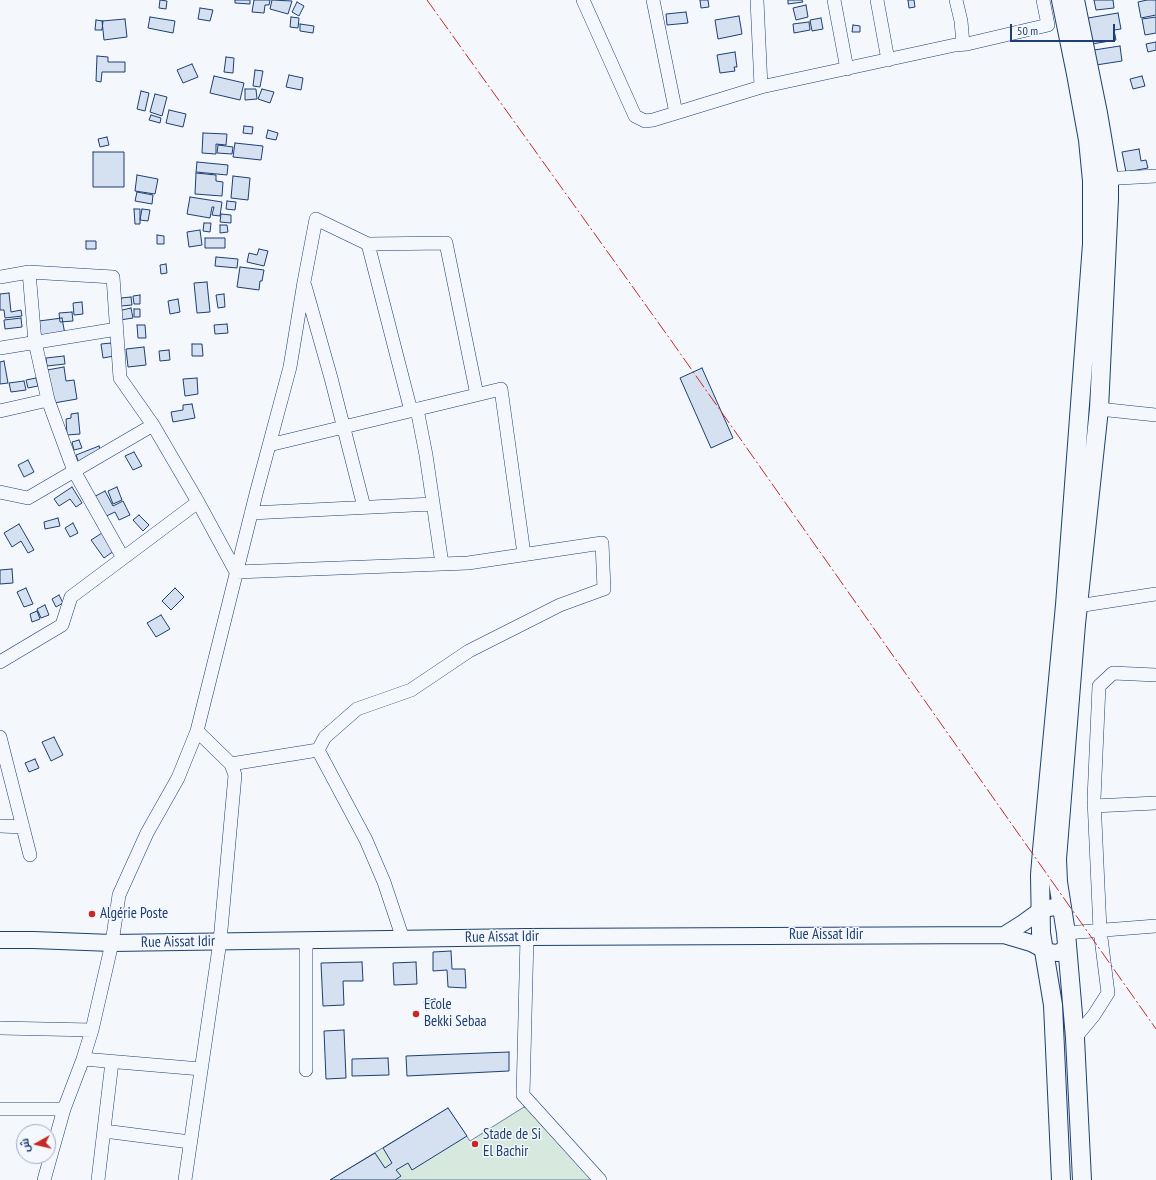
<!DOCTYPE html>
<html>
<head>
<meta charset="utf-8">
<style>
	body { margin:0 }
	#map { position:relative; width:1156px; height:1180px; overflow:hidden; background:#f4f7fb; font-family:"PT Sans Narrow",Cairo,sans-serif }
	canvas { display:block }
	.north { position:absolute; left:16px; top:1124px; width:40px; height:40px; box-sizing:border-box; background:#f4f7fb; border:1px solid #9eadc5; border-radius:50%; rotate:262deg; font-size:11px; font-weight:700; line-height:16px; text-align:center; color:#1d3f73 }
	.north::after { content:''; display:block; margin:auto; width:14px; height:18px; background:#c62828; clip-path:polygon(50% 0,100% 100%,50% 72%,0 100%) }
	.scale { position:absolute; left:1010px; top:24px; width:105px; height:18px; box-sizing:border-box; border:2px solid #1d3f73; border-top:0; padding-left:5px; font-size:12px; line-height:14px; white-space:nowrap; color:#1d3f73; -webkit-text-stroke:3px #f4f7fb; paint-order:stroke }
</style>
</head>
<body>
<div id="map">
<canvas width="1156" height="1180"></canvas>
<div class="north">ش</div>
<div class="scale">50 m</div>
</div>
<script>
const g = document.querySelector('canvas').getContext('2d');
g.lineJoin = 'round';
function fill(path, color) {
  g.fillStyle = color;
  g.fill(path, 'evenodd');
}
function shape(rows) {
  const path = new Path2D();
  for (const r of rows) {
    path.moveTo(r[0], r[1]);
    for (let i = 2; i < r.length; i += 2) path.lineTo(r[i], r[i + 1]);
  }
  return path;
}
function strokePath(path, color, width, dash) {
  g.strokeStyle = color;
  g.lineWidth = width;
  g.lineCap = dash ? 'butt' : 'round';
  g.setLineDash(dash || []);
  g.stroke(path);
}
function write(font, color, halo, rows, align = 'center') {
  g.font = font + ' "PT Sans Narrow",sans-serif';
  g.lineWidth = 3;
  g.setLineDash([]);
  g.textBaseline = 'middle';
  g.strokeStyle = halo;
  g.fillStyle = color;
  for (const [text, x, y, turn = 0] of rows) {
    g.save();
    g.translate(x, y);
    g.rotate((+turn || 0) * Math.PI / 180);
    g.textAlign = isNaN(turn) ? turn : align;
    if (halo) g.strokeText(text, 0, 0);
    g.fillText(text, 0, 0);
    g.restore();
  }
}
const green = shape([
	[524,1107,532,1111,594,1180,330,1180,448,1108,470,1141,524,1107]
]);
fill(green, '#d7e8df');
strokePath(green, '#687fa3', 1);
const building = shape([
	[160,0,167,1,166,9,159,8,160,0],
	[235,0,250,0,250,4,235,3,235,0],
	[254,0,270,0,269,5,265,5,264,13,252,12,254,0],
	[272,0,292,1,288,14,270,9,272,0],
	[700,0,708,0,709,7,701,8,700,0],
	[788,0,802,0,803,2,788,4,788,0],
	[908,0,914,0,915,7,909,8,908,0],
	[1094,0,1113,0,1114,8,1096,10,1094,0],
	[1147,0,1156,0,1156,15,1141,18,1138,2,1147,0],
	[297,2,304,6,299,16,292,12,297,2],
	[806,5,808,17,796,20,793,8,806,5],
	[200,8,213,10,210,21,198,19,200,8],
	[686,12,688,23,667,25,666,14,686,12],
	[1118,13,1121,29,1114,30,1116,40,1092,44,1088,18,1118,13],
	[739,16,742,34,718,39,715,20,739,16],
	[150,17,175,21,173,33,148,28,150,17],
	[291,17,299,18,298,28,290,27,291,17],
	[1156,17,1156,33,1145,35,1142,19,1156,17],
	[821,18,823,29,812,31,810,20,821,18],
	[125,19,127,37,104,40,102,21,125,19],
	[96,20,103,21,102,30,95,30,96,20],
	[809,22,810,30,794,33,793,24,809,22],
	[300,24,314,26,313,33,300,31,300,24],
	[853,25,860,26,860,32,852,32,853,25],
	[1156,42,1156,50,1148,52,1146,44,1156,42],
	[1120,46,1122,61,1096,65,1094,50,1120,46],
	[735,52,737,67,734,67,735,71,720,73,717,55,735,52],
	[97,56,108,57,108,62,125,62,125,72,102,72,101,82,96,81,97,56],
	[226,57,234,58,233,73,224,72,226,57],
	[192,64,198,77,183,83,177,70,192,64],
	[255,70,263,71,260,87,253,86,255,70],
	[289,75,303,78,301,90,286,87,289,75],
	[214,76,244,83,240,100,210,93,214,76],
	[1142,76,1145,86,1133,89,1130,79,1142,76],
	[245,89,256,89,257,99,245,100,245,89],
	[262,89,274,92,270,103,258,99,262,89],
	[141,91,149,93,145,111,137,109,141,91],
	[155,94,167,97,162,116,150,112,155,94],
	[169,110,186,114,183,127,166,123,169,110],
	[151,115,161,118,160,123,149,120,151,115],
	[244,126,253,127,252,134,243,133,244,126],
	[268,130,278,133,276,140,266,138,268,130],
	[203,133,227,134,226,145,216,144,216,154,202,153,203,133],
	[107,137,109,145,100,147,98,139,107,137],
	[235,143,263,146,261,160,233,157,235,143],
	[218,145,233,147,232,154,217,153,218,145],
	[1139,149,1141,161,1146,160,1148,168,1126,172,1122,152,1139,149],
	[93,152,124,152,124,187,93,187,93,152],
	[197,162,228,165,227,175,196,172,197,162],
	[196,173,216,175,216,181,223,182,222,196,195,194,196,173],
	[137,175,158,179,155,194,135,191,137,175],
	[233,176,250,178,248,200,231,198,233,176],
	[137,192,153,195,152,204,135,201,137,192],
	[190,197,222,202,220,216,212,215,214,207,212,207,210,218,187,214,190,197],
	[227,201,236,202,235,210,226,209,227,201],
	[134,209,140,209,140,224,135,224,134,209],
	[142,209,150,210,148,221,140,220,142,209],
	[221,214,231,215,231,223,220,222,221,214],
	[204,223,211,223,210,232,203,231,204,223],
	[220,225,227,225,228,232,220,233,220,225],
	[200,230,202,245,189,247,187,232,200,230],
	[157,235,164,236,164,244,157,244,157,235],
	[205,238,225,238,225,248,205,248,205,238],
	[86,241,96,241,96,249,86,249,86,241],
	[259,249,268,251,264,266,247,262,249,253,257,255,259,249],
	[216,257,238,259,237,268,215,266,216,257],
	[166,264,167,273,161,274,160,265,166,264],
	[240,267,264,270,262,281,260,281,259,290,237,287,240,267],
	[207,282,210,312,197,313,194,283,207,282],
	[9,293,11,312,21,310,22,316,5,318,4,310,0,310,0,294,9,293],
	[224,294,225,307,218,308,216,295,224,294],
	[140,295,140,304,134,304,133,296,140,295],
	[131,297,132,305,121,306,121,298,131,297],
	[178,299,180,312,170,314,168,301,178,299],
	[82,302,83,314,74,315,73,303,82,302],
	[131,308,133,318,120,320,118,311,131,308],
	[134,309,140,309,140,317,134,317,134,309],
	[72,312,73,321,60,322,59,313,72,312],
	[21,318,22,327,5,329,4,320,21,318],
	[62,318,66,340,42,344,39,321,62,318],
	[227,324,228,333,215,334,214,325,227,324],
	[137,325,145,325,146,338,138,338,137,325],
	[111,343,114,356,103,358,101,344,111,343],
	[192,344,202,344,203,356,192,356,192,344],
	[144,347,146,365,128,367,126,349,144,347],
	[169,350,170,360,160,361,159,351,169,350],
	[64,356,65,364,47,366,46,358,64,356],
	[4,361,8,383,0,384,0,362,4,361],
	[64,367,66,381,74,380,77,399,54,403,47,370,64,367],
	[702,368,733,438,711,448,680,378,702,368],
	[36,378,38,386,28,388,26,380,36,378],
	[197,378,198,394,185,396,183,379,197,378],
	[24,381,26,390,11,392,9,383,24,381],
	[192,404,195,418,173,422,171,412,183,410,183,405,192,404],
	[78,413,80,434,67,435,66,419,71,418,71,414,78,413],
	[79,440,82,448,74,450,72,442,79,440],
	[99,446,104,461,81,469,76,455,99,446],
	[134,452,142,466,133,470,125,456,134,452],
	[28,460,34,472,24,477,18,465,28,460],
	[72,487,82,503,76,507,70,499,59,506,54,499,72,487],
	[117,487,122,500,113,504,108,491,117,487],
	[105,491,113,506,123,501,130,515,119,520,115,512,100,519,90,499,105,491],
	[139,515,149,525,143,531,133,520,139,515],
	[58,518,60,526,45,529,44,522,58,518],
	[73,523,78,533,70,537,65,528,73,523],
	[19,524,34,550,28,553,21,541,12,547,4,533,19,524],
	[102,533,114,551,104,558,91,540,102,533],
	[12,569,13,583,0,584,0,570,12,569],
	[26,588,33,604,24,607,17,592,26,588],
	[175,588,184,597,171,610,162,601,175,588],
	[59,595,63,603,56,607,52,599,59,595],
	[45,605,49,615,41,618,37,609,45,605],
	[37,611,40,619,32,622,30,614,37,611],
	[161,615,170,629,156,637,147,623,161,615],
	[54,737,63,755,51,761,42,742,54,737],
	[35,759,39,768,29,772,25,763,35,759],
	[451,951,452,969,465,969,466,988,448,987,447,970,433,971,433,952,451,951],
	[362,962,363,981,343,981,344,1005,323,1006,321,963,362,962],
	[416,962,417,984,394,985,393,963,416,962],
	[435,999,437,1008,426,1010,424,1001,435,999],
	[344,1030,346,1078,326,1079,324,1031,344,1030],
	[509,1052,509,1071,407,1076,406,1056,509,1052],
	[388,1058,389,1075,352,1076,352,1059,388,1058],
	[448,1108,467,1136,412,1170,408,1163,396,1170,401,1176,395,1180,330,1180,375,1153,385,1168,392,1163,383,1148,448,1108]
]);
fill(building, '#d5e0f0');
strokePath(building, '#1d3f73', 1);
const minor = shape([
	[583,0,635,116,645,121,653,120,761,87,955,45,967,44,1048,25,1043,0],
	[653,0,676,113],
	[757,0,761,87],
	[834,0,847,69],
	[877,0,888,60],
	[956,0,961,21,963,44],
	[1102,179,1156,176],
	[368,244,446,243,477,395],
	[29,272,35,342,48,400,74,471,123,558],
	[0,277,29,272,113,277,120,378,153,425,198,502,236,572,468,563,602,543,604,589,560,605,469,651,411,690,357,709,325,737,318,750],
	[305,286,331,378,364,507],
	[0,348,117,329],
	[417,409,426,455,442,564],
	[1099,409,1156,415],
	[0,411,48,400],
	[269,445,501,389,524,554],
	[0,492,28,498,153,425],
	[251,513,433,504],
	[1071,607,1156,594],
	[0,662,62,625,71,597,198,502],
	[0,737,30,855],
	[231,764,318,750,366,840,384,882,403,939],
	[1094,806,1156,803],
	[0,826,23,827],
	[1066,933,1156,926],
	[527,937,523,1095,600,1180],
	[306,940,306,1070],
	[0,1028,92,1030],
	[1075,1038,1094,1015,1108,993,1100,930,1094,799,1099,686,1113,673,1156,675],
	[83,1059,201,1069],
	[0,1109,64,1109],
	[104,1131,190,1142],
	[44,1180,64,1109,83,1059,92,1030,112,943,119,895,147,833,178,778,197,731,256,494,290,367,304,282,316,219,368,244,411,411],
	[98,1180,112,1062],
	[185,1180,220,941,235,775,231,764,197,731]
]);
const tertiary = shape([
	[1004,935,1023,923,1041,910,1054,907,1062,910],
	[0,940,33,940,112,943,527,937,1004,935,1031,943,1048,952,1058,953,1067,947]
]);
const secondary = shape([
	[1075,0,1098,113,1109,178,1109,199,1099,409,1076,624,1057,859,1058,882,1066,933,1075,1038,1082,1180],
	[1061,1180,1053,1005,1041,933,1040,875,1042,850,1065,605,1092,244,1092,181,1088,140,1076,74,1061,0]
]);
strokePath(minor, '#1d3f73', 14);
strokePath(tertiary, '#1d3f73', 18);
strokePath(secondary, '#1d3f73', 20);
strokePath(minor, '#f4f7fb', 13);
strokePath(tertiary, '#f4f7fb', 16);
strokePath(secondary, '#f4f7fb', 18);
strokePath(shape([
	[427,0,670,339,1156,1029]
]), '#c62828', 1, [14, 3, 2, 3]);
for (const [x, y, r, color] of [
	[92,914,4,"#c62828"],
	[416,1014,4,"#c62828"],
	[475,1144,4,"#c62828"]
]) {
  const dot = new Path2D();
  dot.arc(x, y, r, 0, 2 * Math.PI);
  g.fillStyle = color;
  g.fill(dot);
  strokePath(dot, '#f4f7fb', 1.5);
}
write('15px', '#1d3f73', '#f4f7fb', [
	["Algérie Poste",100,914],
	["Ecole",424,1005],
	["Bekki Sebaa",424,1022],
	["Stade de Si",483,1135],
	["El Bachir",483,1152]
], 'left');
write('15px', '#1d3f73', '#f4f7fb', [
	["Rue Aissat Idir",826,935],
	["Rue Aissat Idir",502,937,-1],
	["Rue Aissat Idir",178,942,-1]
]);
</script>
</body>
</html>
